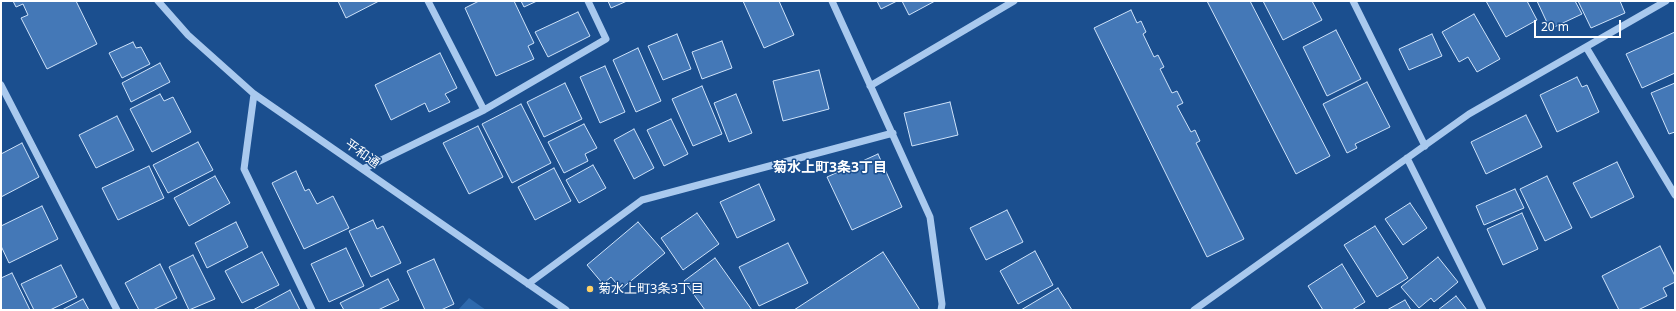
<!DOCTYPE html>
<html>
<head>
<meta charset="utf-8">
<style>
	body { margin:0 }
	#map { position:relative; width:1676px; height:311px; overflow:hidden; background:#1b4f8f; font-family:"Noto Sans",sans-serif }
	canvas { display:block }
	.frame { position:absolute; inset:0; border:2px solid #fff; pointer-events:none }
	.scale { position:absolute; left:1534px; top:20px; width:87px; height:18px; box-sizing:border-box; border:2px solid #fff; border-top:0; padding-left:5px; font-size:12px; line-height:14px; white-space:nowrap; color:#fff; -webkit-text-stroke:3px #1b4f8f; paint-order:stroke }
</style>
</head>
<body>
<div id="map">
<canvas width="1676" height="311"></canvas>
<div class="frame"></div>
<div class="scale">20 m</div>
</div>
<script>
const g = document.querySelector('canvas').getContext('2d');
g.lineJoin = 'round';
function fill(path, color) {
  g.fillStyle = color;
  g.fill(path, 'evenodd');
}
function shape(rows) {
  const path = new Path2D();
  for (const r of rows) {
    path.moveTo(r[0], r[1]);
    for (let i = 2; i < r.length; i += 2) path.lineTo(r[i], r[i + 1]);
  }
  return path;
}
function strokePath(path, color, width, dash) {
  g.strokeStyle = color;
  g.lineWidth = width;
  g.lineCap = dash ? 'butt' : 'round';
  g.setLineDash(dash || []);
  g.stroke(path);
}
function write(font, color, halo, rows, align = 'center') {
  g.font = font + ' "Noto Sans","Noto Sans JP",sans-serif';
  g.lineWidth = 3;
  g.setLineDash([]);
  g.textBaseline = 'middle';
  g.strokeStyle = halo;
  g.fillStyle = color;
  for (const [text, x, y, turn = 0] of rows) {
    g.save();
    g.translate(x, y);
    g.rotate((+turn || 0) * Math.PI / 180);
    g.textAlign = isNaN(turn) ? turn : align;
    if (halo) g.strokeText(text, 0, 0);
    g.fillText(text, 0, 0);
    g.restore();
  }
}
fill(shape([
	[469,298,486,310,458,310]
]), '#2e69ad');
const building = shape([
	[13,1,76,1,97,44,47,69,21,18,28,15,23,4,16,7,13,1],
	[338,1,379,1,346,18,338,1],
	[479,1,514,1,534,43,528,46,534,59,496,76,465,8,479,1],
	[521,1,537,1,524,7,521,1],
	[608,1,627,1,611,8,608,1],
	[743,1,779,1,794,35,764,48,743,1],
	[877,1,897,1,881,9,877,1],
	[902,1,935,1,909,15,902,1],
	[1207,1,1250,1,1330,156,1296,174,1207,1],
	[1263,1,1312,1,1322,20,1283,40,1263,1],
	[1486,1,1527,1,1537,20,1506,37,1486,1],
	[1537,1,1575,1,1582,14,1550,29,1537,1],
	[1578,1,1620,1,1625,13,1591,28,1578,1],
	[1131,10,1137,23,1141,21,1146,32,1143,34,1154,57,1158,55,1164,67,1160,69,1172,93,1177,91,1183,103,1177,106,1191,132,1195,130,1200,141,1196,143,1244,239,1207,257,1094,28,1131,10],
	[578,12,590,36,548,57,535,32,578,12],
	[1474,14,1500,59,1477,72,1468,57,1459,62,1442,32,1474,14],
	[1336,30,1361,79,1327,96,1303,47,1336,30],
	[1675,32,1675,73,1642,88,1626,54,1675,32],
	[677,34,691,69,663,80,648,46,677,34],
	[1432,34,1442,56,1409,70,1399,49,1432,34],
	[722,41,732,68,702,79,692,52,722,41],
	[133,42,136,48,141,47,150,64,122,78,109,53,133,42],
	[638,48,661,101,636,112,613,60,638,48],
	[440,53,457,88,445,94,450,102,429,112,425,103,391,120,375,85,440,53],
	[160,63,170,82,131,102,122,83,160,63],
	[605,66,625,112,600,123,580,77,605,66],
	[819,70,829,109,783,121,773,81,819,70],
	[1577,77,1582,87,1587,85,1599,112,1557,132,1540,95,1577,77],
	[1367,82,1390,127,1355,144,1357,148,1347,153,1323,104,1367,82],
	[565,83,582,119,544,137,527,102,565,83],
	[1675,83,1675,132,1669,134,1651,93,1675,83],
	[702,86,722,134,693,146,672,99,702,86],
	[160,94,164,101,173,97,191,132,152,152,130,109,160,94],
	[736,94,752,133,729,142,714,103,736,94],
	[950,102,958,135,912,146,904,113,950,102],
	[521,104,551,163,512,183,482,124,521,104],
	[1526,115,1542,147,1486,174,1471,142,1526,115],
	[117,116,134,150,96,168,79,135,117,116],
	[671,119,688,154,664,166,647,130,671,119],
	[584,124,597,148,585,154,588,161,564,173,548,142,584,124],
	[478,126,503,177,469,194,443,143,478,126],
	[634,129,654,168,634,179,614,140,634,129],
	[198,142,213,170,168,193,153,165,198,142],
	[22,143,39,177,1,197,1,154,22,143],
	[878,154,902,207,852,230,827,177,878,154],
	[1617,162,1634,197,1591,218,1573,183,1617,162],
	[593,165,606,188,579,203,566,180,593,165],
	[149,166,164,198,118,220,102,188,149,166],
	[554,168,571,201,535,220,518,187,554,168],
	[296,171,305,191,309,189,317,204,333,196,349,228,304,249,272,183,296,171],
	[215,176,230,203,189,226,174,198,215,176],
	[1547,176,1572,228,1545,241,1520,189,1547,176],
	[759,184,775,220,737,238,720,202,759,184],
	[1515,189,1524,208,1484,225,1476,206,1515,189],
	[1410,203,1427,228,1403,245,1385,219,1410,203],
	[42,206,58,239,9,263,1,246,1,226,42,206],
	[1007,210,1023,242,986,260,970,228,1007,210],
	[697,213,719,244,683,270,661,238,697,213],
	[1522,213,1538,249,1503,265,1487,229,1522,213],
	[373,220,377,229,383,226,401,263,371,277,349,231,373,220],
	[236,222,248,247,207,268,195,243,236,222],
	[638,222,665,253,621,289,611,277,603,284,587,265,638,222],
	[1375,226,1408,278,1377,297,1344,245,1375,226],
	[788,243,808,283,759,306,739,267,788,243],
	[1660,246,1675,276,1675,282,1663,288,1667,296,1638,310,1619,310,1602,276,1660,246],
	[346,248,364,286,329,302,311,264,346,248],
	[1035,251,1053,285,1018,304,1000,271,1035,251],
	[262,252,279,285,242,303,225,271,262,252],
	[883,252,920,310,794,310,883,252],
	[193,255,215,299,189,310,169,267,193,255],
	[1438,257,1458,282,1434,302,1431,298,1419,308,1401,287,1438,257],
	[715,258,752,310,705,310,684,281,715,258],
	[434,259,454,304,441,310,425,310,407,271,434,259],
	[160,264,177,298,153,310,139,310,125,283,160,264],
	[1342,264,1365,302,1352,310,1323,310,1308,286,1342,264],
	[61,265,77,297,50,310,34,310,21,284,61,265],
	[12,273,30,310,1,310,1,278,12,273],
	[388,279,399,300,378,310,344,310,340,303,388,279],
	[1058,288,1072,310,1021,310,1058,288],
	[290,290,300,310,253,310,290,290],
	[1456,296,1467,310,1438,310,1456,296],
	[83,299,89,310,62,310,83,299],
	[1405,300,1411,310,1387,310,1405,300]
]);
fill(building, '#4478b7');
strokePath(building, '#cfe3fa', 1);
strokePath(shape([
	[158,1,188,35,254,94,566,310],
	[428,1,484,110,606,39,588,1],
	[832,1,930,217,942,304,941,310],
	[1353,1,1425,146],
	[1586,47,1675,195],
	[1,85,117,310],
	[870,86,1014,1],
	[254,94,244,169,312,310],
	[1407,158,1483,310],
	[363,169,484,110],
	[528,284,642,200,893,133],
	[1194,310,1469,114,1666,1]
]), '#a9c9ee', 7);
for (const [x, y, r, color] of [
	[590,289,4,"#ffd166"]
]) {
  const dot = new Path2D();
  dot.arc(x, y, r, 0, 2 * Math.PI);
  g.fillStyle = color;
  g.fill(dot);
  strokePath(dot, '#1b4f8f', 1.5);
}
write('13px', '#fff', '#1b4f8f', [
	["平和通",362,154,35]
]);
write('13px', '#fff', '#1b4f8f', [
	["菊水上町3条3丁目",598,289]
], 'left');
write('bold 14px', '#fff', '#1b4f8f', [
	["菊水上町3条3丁目",830,168]
]);
</script>
</body>
</html>
